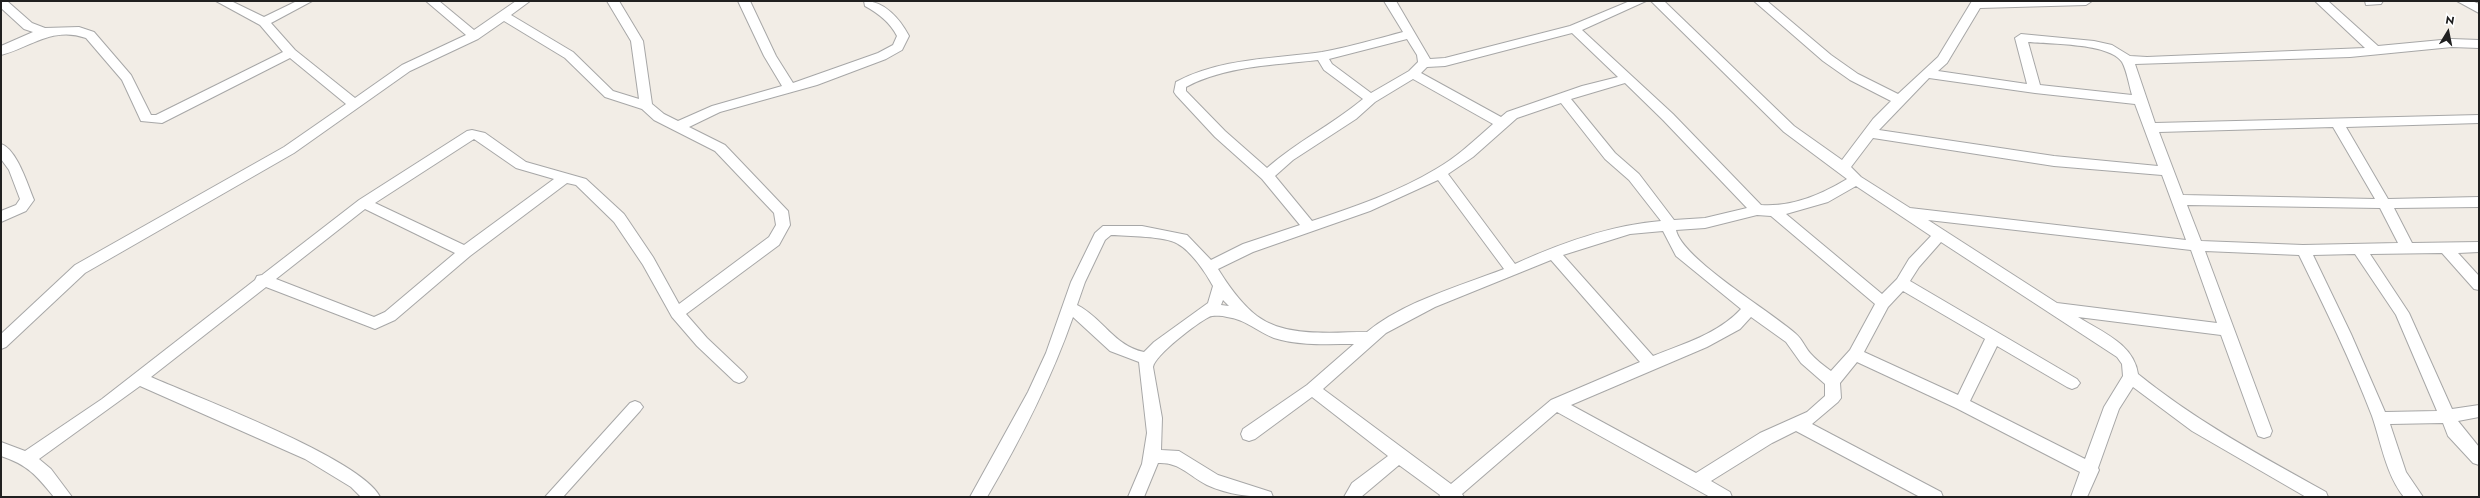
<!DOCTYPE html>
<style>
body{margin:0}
#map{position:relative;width:2480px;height:498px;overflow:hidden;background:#f2ede6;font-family:Jost,sans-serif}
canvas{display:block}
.frame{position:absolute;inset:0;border:2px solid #202020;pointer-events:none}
.north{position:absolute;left:2428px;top:12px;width:40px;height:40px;-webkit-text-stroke:3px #fff;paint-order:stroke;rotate:10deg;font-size:11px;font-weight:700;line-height:16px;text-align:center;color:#202020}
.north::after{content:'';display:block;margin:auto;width:14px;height:18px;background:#202020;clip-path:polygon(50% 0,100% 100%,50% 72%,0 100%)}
</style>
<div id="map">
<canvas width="2480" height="498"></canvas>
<div class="frame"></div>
<div class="north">N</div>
</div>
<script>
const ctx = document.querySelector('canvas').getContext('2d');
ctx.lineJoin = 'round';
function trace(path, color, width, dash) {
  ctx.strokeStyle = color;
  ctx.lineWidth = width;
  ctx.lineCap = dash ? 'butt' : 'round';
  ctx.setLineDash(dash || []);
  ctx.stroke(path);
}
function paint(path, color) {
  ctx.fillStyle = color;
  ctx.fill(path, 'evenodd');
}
const minor = new Path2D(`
 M 1,1 L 7,1 L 32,23 L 45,28 L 79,27 L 94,32 L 131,75 L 151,115 L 156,115 L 283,52 L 260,25 L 216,1 L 231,1 L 264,17 L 297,1 L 312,1 L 271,23 L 295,50 L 355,98 L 402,65 L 466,35 L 426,1 L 439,1 L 474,30 L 516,1 L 530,1 L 511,15 L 573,52 L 613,91 L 639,99 L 631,41 L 607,1 L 619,1 L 643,41 L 652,104 L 664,114 L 678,121 L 712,106 L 782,86 L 764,56 L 738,1 L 750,1 L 776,56 L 793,83 L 878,53 L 893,45 L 897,36 C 890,22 878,13 865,6 L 864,1 C 885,1 900,19 909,36 L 902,50 L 886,59 L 817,85 L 720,112 L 689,127 L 725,145 L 788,211 L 790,225 L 779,245 L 686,314 L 707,338 L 744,373 L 747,377 L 744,381 L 739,383 L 734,381 L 697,346 L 672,317 L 643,265 L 614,222 L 576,185 L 567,183 L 470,256 L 395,320 L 375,329 L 370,327 L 266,287 L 151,377 C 196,397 362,459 380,497 L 361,497 L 351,487 L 305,459 L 140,386 L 39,459 L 51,469 L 72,497 L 54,497 C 36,475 28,465 1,456 L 1,442 L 25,451 L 102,399 L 255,280 L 257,276 L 262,275 L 359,200 L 467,131 L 472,130 L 485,133 L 526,162 L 586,179 L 624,214 L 653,257 L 679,304 L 769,237 L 776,225 L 774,213 L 715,151 L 654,120 L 642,109 L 605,97 L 565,58 L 504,21 L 478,39 L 410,71 L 294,153 L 85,273 L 6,347 L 1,349 L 1,334 L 75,265 L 284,147 L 346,104 L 290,58 L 162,123 L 141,121 L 122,80 L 86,38 C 53,26 31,47 1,55 L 1,46 L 33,32 L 24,29 L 1,8 ZM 474,139 L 516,168 L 554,179 L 464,245 L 375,203 ZM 365,209 L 455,253 L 385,312 L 374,317 L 276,279 Z
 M 1384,1 L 1396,1 L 1430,59 L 1445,58 L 1570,26 L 1630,1 L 1646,1 L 1582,30 L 1673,114 L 1761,205 C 1793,207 1820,195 1847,179 L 1784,132 L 1651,1 L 1664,1 L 1794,126 L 1842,160 L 1873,119 L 1891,101 L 1850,80 L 1823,61 L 1754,1 L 1767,1 L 1831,55 L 1858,74 L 1898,94 L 1938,57 L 1972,1 L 2092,1 L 2086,5 L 1980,8 L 1947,63 L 1938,71 L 2027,84 L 2015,38 L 2021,34 L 2094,41 L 2112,45 L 2130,56 L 2147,57 L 2365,48 L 2315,1 L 2328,1 L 2378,46 L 2452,39 L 2479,40 L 2479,48 L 2452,47 L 2350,57 L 2135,64 L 2155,123 L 2479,115 L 2479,123 L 2346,127 L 2388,199 L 2479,197 L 2479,207 L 2394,208 L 2412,243 L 2479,242 L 2479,252 L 2458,253 L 2479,276 L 2479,290 L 2474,289 L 2442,253 L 2370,254 L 2409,313 L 2452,409 L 2479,405 L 2479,417 L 2458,421 L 2479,447 L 2479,465 L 2473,463 L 2448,436 L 2443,423 L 2390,424 L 2406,472 L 2423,497 L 2404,497 C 2386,475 2381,442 2372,416 C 2351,361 2325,308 2299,255 L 2205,251 L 2272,431 L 2270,436 L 2264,438 L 2258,436 L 2256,431 L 2221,335 L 2078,317 C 2102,332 2134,344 2138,374 C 2196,421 2261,456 2326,492 L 2328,497 L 2306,497 L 2192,431 L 2133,387 L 2119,409 L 2098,468 L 2099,470 L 2087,497 L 2071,497 L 2080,472 L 1956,408 L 1857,362 L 1840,383 L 1841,398 L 1838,402 L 1812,424 L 1941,492 L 1943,497 L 1920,497 L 1796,431 L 1772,443 L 1711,481 L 1730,492 L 1732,497 L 1710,497 L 1557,412 L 1462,494 L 1464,497 L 1439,497 L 1440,495 L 1399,465 L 1361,497 L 1344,497 L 1352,483 L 1388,456 L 1312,397 L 1255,439 L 1249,441 L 1243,439 L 1241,434 L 1243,429 L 1307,385 L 1354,344 C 1328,344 1299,346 1274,338 C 1258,332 1245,319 1227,317 C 1223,316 1213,315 1209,317 C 1197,323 1155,355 1153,367 L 1162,418 L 1161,450 L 1179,451 L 1218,475 L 1271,492 L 1273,497 C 1250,497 1229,495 1207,485 C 1189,476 1180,462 1158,463 L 1144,497 L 1128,497 L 1142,464 L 1147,433 L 1139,362 L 1110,351 L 1073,317 C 1051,380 1021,439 987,497 L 970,497 L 1028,392 L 1046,353 L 1071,282 L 1095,233 L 1103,226 L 1142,226 L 1187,235 L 1211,260 L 1243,244 L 1300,225 L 1262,179 L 1215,137 L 1176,95 L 1174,92 L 1176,82 C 1220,58 1274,59 1322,52 C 1350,47 1376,39 1403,32 ZM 1572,33 L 1618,77 L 1582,86 L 1507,112 L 1501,117 L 1421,73 L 1427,67 L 1445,66 ZM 1407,39 L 1417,55 L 1418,62 L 1409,71 L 1371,93 L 1332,64 L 1329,59 ZM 2028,42 C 2049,44 2110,43 2122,62 C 2127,71 2129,85 2132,95 L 2040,85 ZM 1318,60 L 1324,70 L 1363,99 C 1332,125 1296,142 1267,168 L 1225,131 L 1186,91 L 1186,87 C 1224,66 1275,65 1318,60 ZM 1929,78 L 2035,93 L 2135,104 L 2158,166 L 2054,156 L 1879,130 ZM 1413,79 L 1493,124 C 1475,140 1457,157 1436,169 C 1398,192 1354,207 1312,221 L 1275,176 L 1293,160 L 1356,119 L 1375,102 ZM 1625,83 L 1663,120 L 1747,208 L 1705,218 L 1674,220 L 1639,174 L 1615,153 L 1571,99 ZM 1561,103 L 1605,159 L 1629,180 L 1661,221 C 1611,225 1561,243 1515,264 L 1448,174 L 1473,157 L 1517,118 ZM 2333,127 L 2375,199 L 2183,195 L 2159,132 ZM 1873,138 L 2054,166 L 2162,175 L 2186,240 L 1910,208 L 1861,177 L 1851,167 ZM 1438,180 L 1504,269 C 1460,286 1403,302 1367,332 C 1333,332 1286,338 1257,316 C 1241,304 1228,285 1218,269 L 1253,252 L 1370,211 ZM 1856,186 L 1931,236 L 1909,259 L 1897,279 L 1882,294 L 1786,214 L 1828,202 ZM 2187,205 L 2380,208 L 2398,243 L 2303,245 L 2201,241 ZM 1757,215 L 1771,216 L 1875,304 L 1850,350 L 1831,371 C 1824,366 1816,360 1810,353 C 1805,347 1802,339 1796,334 C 1772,312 1682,259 1676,230 L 1705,228 ZM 1928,220 L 2191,250 L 2217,323 L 2057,303 ZM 1663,231 L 1676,256 L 1741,309 C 1718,334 1683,344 1653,356 L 1563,255 L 1630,234 ZM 1111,235 C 1127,236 1165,236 1178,244 C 1191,251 1206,273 1213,286 L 1208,303 L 1154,342 L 1144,352 C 1114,346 1103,318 1077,305 L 1085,282 L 1105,240 ZM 1941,242 L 2117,357 L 2122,364 L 2123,376 L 2104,407 L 2085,459 L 1970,401 L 1997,346 L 2067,387 L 2072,389 L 2077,387 L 2080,383 L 2077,379 L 1910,281 L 1919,267 ZM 2355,254 L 2396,315 L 2437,411 L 2385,412 L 2351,334 L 2313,255 ZM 1551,260 L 1640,362 L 1551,400 L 1451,484 L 1323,389 L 1386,333 L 1435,307 ZM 1903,291 L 1985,339 L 1958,395 L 1864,352 L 1888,307 ZM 1223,300 L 1229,306 L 1221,305 ZM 1751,317 L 1786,342 L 1801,363 L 1825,384 L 1825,396 L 1807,412 L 1760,433 L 1696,473 L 1571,405 L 1707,347 L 1740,329 Z
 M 2365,1 L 2383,1 L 2381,4 L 2366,5 Z
 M 2457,1 L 2472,1 L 2479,4 L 2479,13 Z
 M 1,144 C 17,149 28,186 34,200 L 26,211 L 1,222 L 1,211 L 16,205 L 20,199 L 9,170 L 1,159 Z
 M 635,401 L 640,403 L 643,407 L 640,411 L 563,497 L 545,497 L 630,403 Z`);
trace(minor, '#a7a7a7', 2);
paint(minor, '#fff');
</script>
